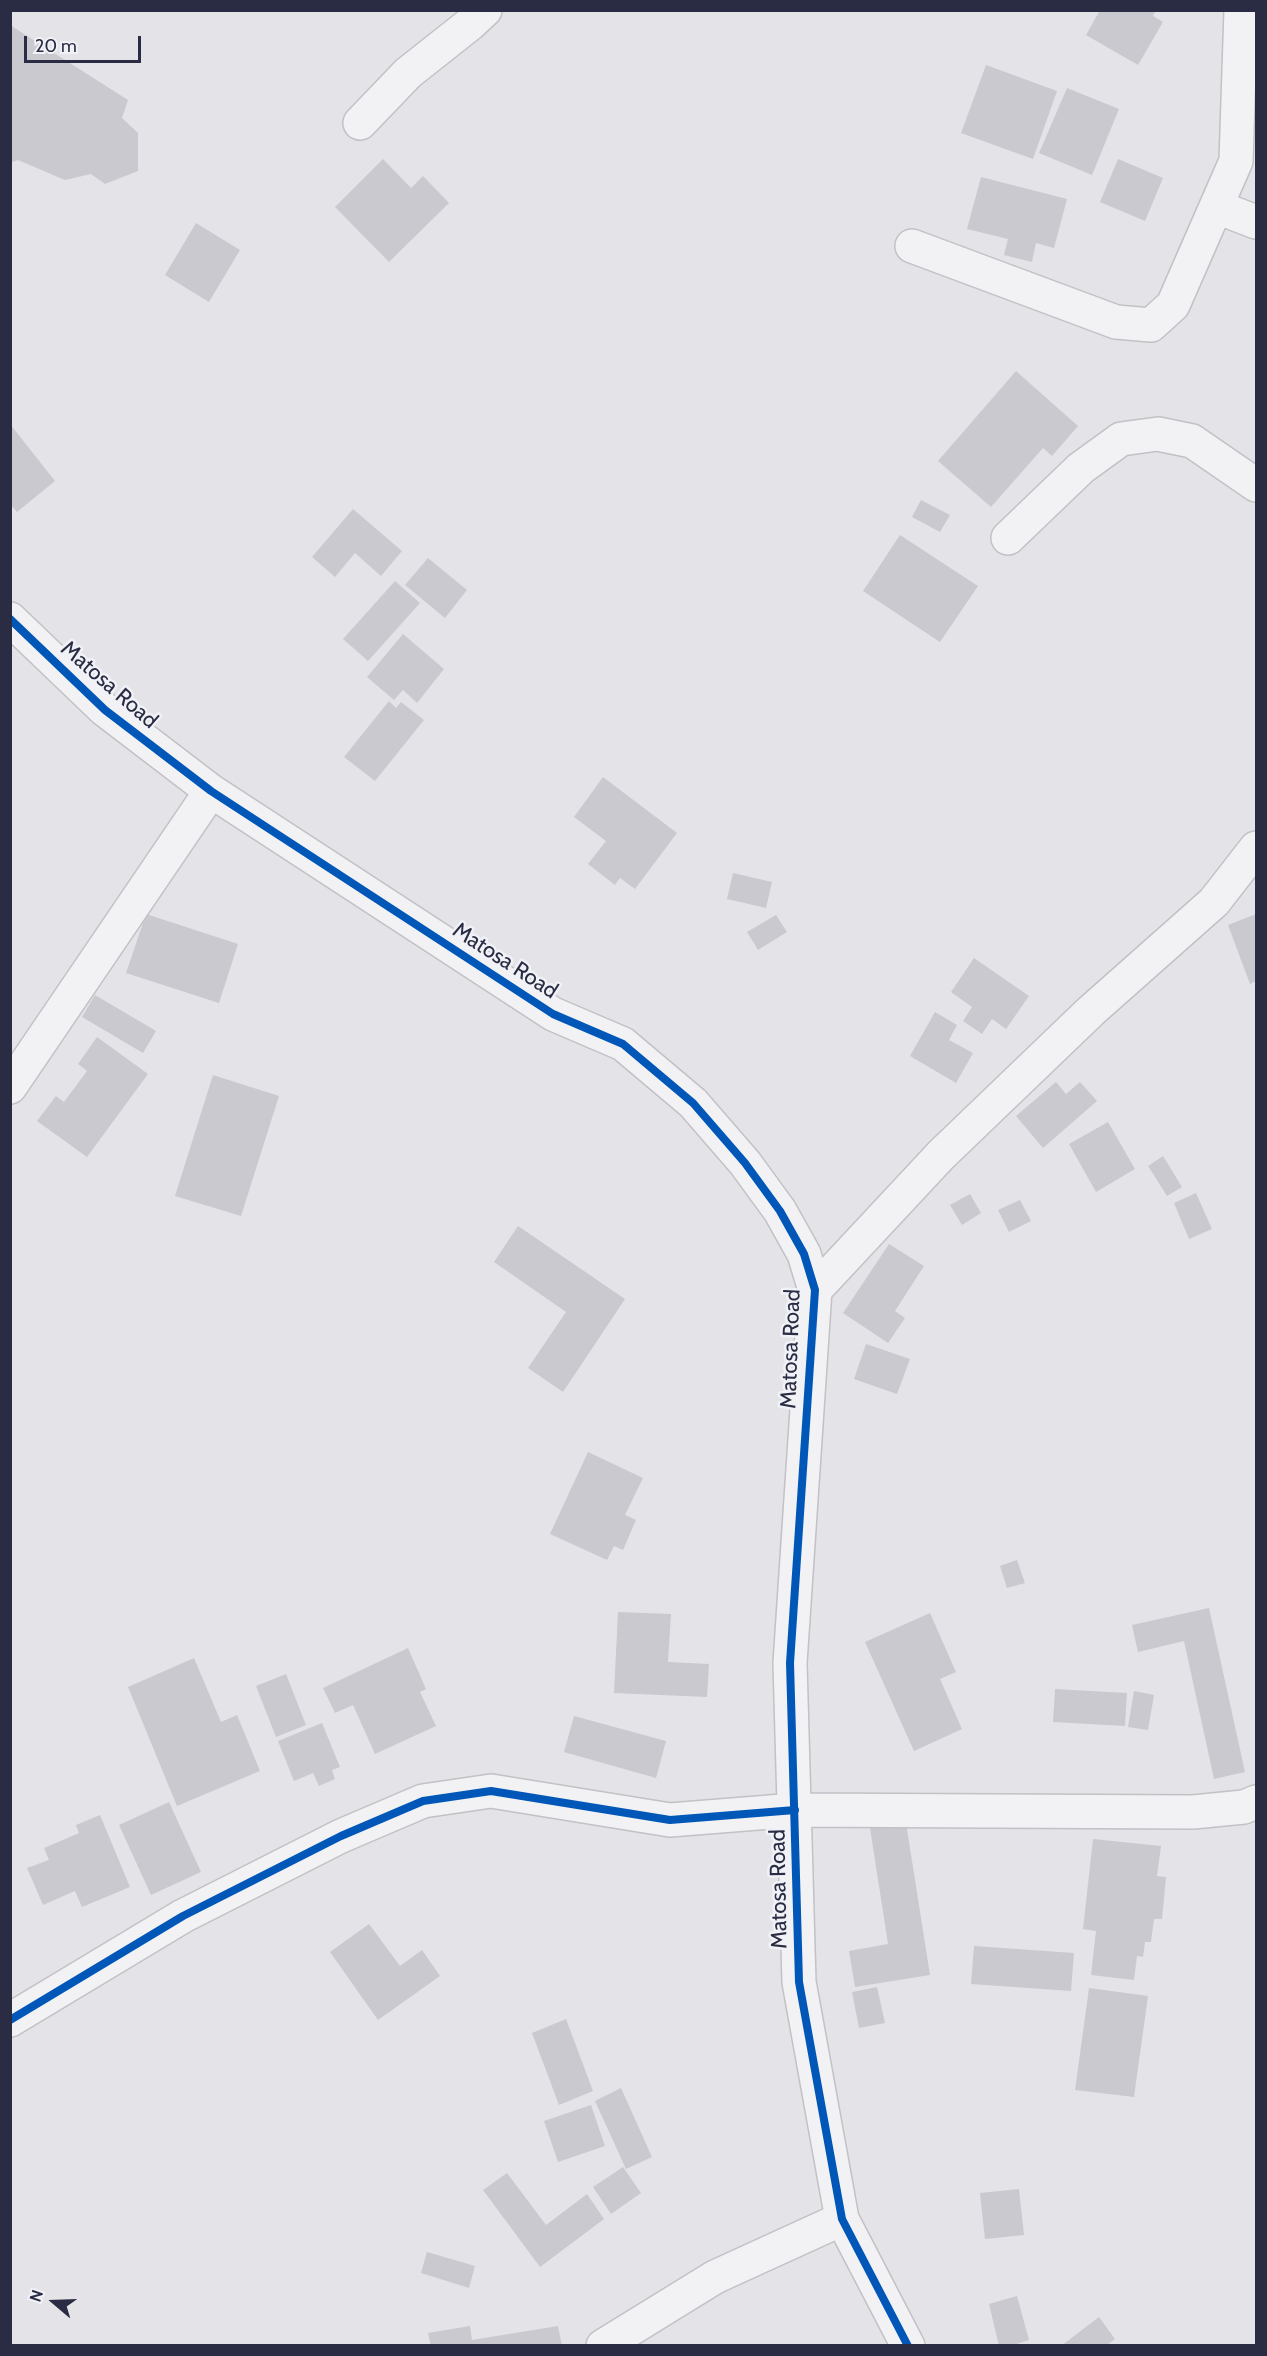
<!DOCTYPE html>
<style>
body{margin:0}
#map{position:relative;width:1267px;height:2356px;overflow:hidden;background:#e3e3e8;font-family:Cabin,sans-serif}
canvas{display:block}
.frame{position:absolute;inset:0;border:12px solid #292c42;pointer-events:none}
.north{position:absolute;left:24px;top:2272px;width:60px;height:60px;-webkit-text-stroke:4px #f1f2f7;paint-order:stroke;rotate:289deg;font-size:16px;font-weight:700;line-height:24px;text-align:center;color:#292c42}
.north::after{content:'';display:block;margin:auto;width:21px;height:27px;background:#292c42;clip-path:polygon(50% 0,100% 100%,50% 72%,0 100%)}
.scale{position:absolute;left:24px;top:36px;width:117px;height:27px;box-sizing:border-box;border:3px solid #292c42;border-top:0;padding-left:8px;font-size:18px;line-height:21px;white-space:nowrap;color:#292c42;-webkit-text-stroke:4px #f1f2f7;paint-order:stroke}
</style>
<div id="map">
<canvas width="1267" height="2356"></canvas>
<div class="frame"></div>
<div class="north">N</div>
<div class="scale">20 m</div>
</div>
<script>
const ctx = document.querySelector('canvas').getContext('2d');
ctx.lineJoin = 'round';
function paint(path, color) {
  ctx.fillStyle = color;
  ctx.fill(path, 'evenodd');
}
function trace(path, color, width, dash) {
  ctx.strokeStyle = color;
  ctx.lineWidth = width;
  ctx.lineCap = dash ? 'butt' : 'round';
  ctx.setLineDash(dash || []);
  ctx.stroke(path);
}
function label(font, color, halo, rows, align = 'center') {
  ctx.font = font + ' Cabin,sans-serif';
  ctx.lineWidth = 5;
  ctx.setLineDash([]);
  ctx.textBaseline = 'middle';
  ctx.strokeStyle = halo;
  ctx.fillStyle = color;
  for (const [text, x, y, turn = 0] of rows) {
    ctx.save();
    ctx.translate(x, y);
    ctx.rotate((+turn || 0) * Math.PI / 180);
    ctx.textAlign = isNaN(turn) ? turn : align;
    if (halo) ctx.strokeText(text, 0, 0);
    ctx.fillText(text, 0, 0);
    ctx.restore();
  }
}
paint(new Path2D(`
 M 1100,10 L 1156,10 L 1153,16 L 1163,22 L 1138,65 L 1086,35 Z
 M 10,25 L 128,100 L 122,118 L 138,133 L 138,171 L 105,184 L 91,174 L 65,180 L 18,160 L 10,163 Z
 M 986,65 L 1057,91 L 1033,159 L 961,133 Z
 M 1067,88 L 1119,109 L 1092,175 L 1039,153 Z
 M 383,159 L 411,188 L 423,176 L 449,203 L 389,262 L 335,207 Z
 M 1118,159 L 1163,178 L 1145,221 L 1100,202 Z
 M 981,177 L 1067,199 L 1054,248 L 1036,243 L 1032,262 L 1004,255 L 1008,239 L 967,229 Z
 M 196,223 L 240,250 L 209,302 L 165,275 Z
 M 1016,371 L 1078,426 L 1052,456 L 1043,448 L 991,507 L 938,461 Z
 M 10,424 L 55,481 L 17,512 L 10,504 Z
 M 921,500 L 950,515 L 940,532 L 912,517 Z
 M 353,509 L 402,551 L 381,576 L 355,553 L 335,577 L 312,557 Z
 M 900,535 L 978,586 L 940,642 L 863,591 Z
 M 428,558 L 467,590 L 445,618 L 405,585 Z
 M 395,581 L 420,603 L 368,661 L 343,639 Z
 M 403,634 L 444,669 L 417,703 L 403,690 L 394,700 L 367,677 Z
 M 389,701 L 396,708 L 401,702 L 424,720 L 375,781 L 344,757 Z
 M 603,777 L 677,833 L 635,889 L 620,878 L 615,885 L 588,864 L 606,841 L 574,817 Z
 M 733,873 L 772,882 L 766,908 L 727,899 Z
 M 146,914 L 238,944 L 219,1003 L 126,973 Z
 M 1256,914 L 1256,981 L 1250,984 L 1228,925 Z
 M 776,915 L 787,932 L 758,950 L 747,932 Z
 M 974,958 L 1029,996 L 1006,1029 L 992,1019 L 982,1034 L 963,1021 L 972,1007 L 951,992 Z
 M 95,995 L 156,1031 L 143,1053 L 82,1017 Z
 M 935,1012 L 957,1025 L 949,1040 L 973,1053 L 956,1083 L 910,1056 Z
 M 97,1037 L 148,1074 L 87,1157 L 37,1121 L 56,1096 L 64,1102 L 87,1071 L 78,1064 Z
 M 213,1075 L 279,1096 L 241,1216 L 175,1196 Z
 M 1056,1082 L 1066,1094 L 1080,1082 L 1097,1101 L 1043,1148 L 1016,1116 Z
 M 1108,1122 L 1135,1169 L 1096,1192 L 1069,1144 Z
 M 1163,1156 L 1182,1187 L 1167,1196 L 1148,1166 Z
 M 1196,1193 L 1212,1229 L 1189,1239 L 1174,1203 Z
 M 970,1194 L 981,1213 L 962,1225 L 950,1205 Z
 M 1020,1200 L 1031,1221 L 1009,1232 L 998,1210 Z
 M 518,1226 L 625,1299 L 563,1392 L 528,1368 L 566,1312 L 494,1262 Z
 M 889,1244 L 924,1266 L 895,1311 L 905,1318 L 888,1343 L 843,1313 Z
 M 866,1344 L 910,1359 L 897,1394 L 854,1379 Z
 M 588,1452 L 643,1478 L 625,1515 L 636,1520 L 623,1550 L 614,1546 L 607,1560 L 550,1534 Z
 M 1017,1560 L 1025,1583 L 1007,1588 L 1000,1566 Z
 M 1209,1608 L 1245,1772 L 1214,1779 L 1184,1641 L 1138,1652 L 1132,1625 Z
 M 618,1612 L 671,1614 L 668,1662 L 709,1664 L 707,1697 L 614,1693 Z
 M 930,1613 L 956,1672 L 940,1679 L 962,1729 L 914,1751 L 865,1642 Z
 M 408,1648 L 426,1689 L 420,1692 L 436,1726 L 375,1754 L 353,1705 L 335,1713 L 323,1688 Z
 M 194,1658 L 221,1722 L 237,1715 L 260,1771 L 177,1806 L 128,1687 Z
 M 286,1674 L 306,1725 L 276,1737 L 256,1686 Z
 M 1055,1689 L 1127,1693 L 1125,1726 L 1053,1722 Z
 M 1134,1691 L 1154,1695 L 1148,1730 L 1128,1727 Z
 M 574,1716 L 666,1741 L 656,1778 L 564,1752 Z
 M 322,1723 L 340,1767 L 332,1770 L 335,1779 L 319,1786 L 313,1773 L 294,1781 L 278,1741 Z
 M 169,1802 L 201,1872 L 151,1895 L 119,1825 Z
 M 100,1815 L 130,1887 L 82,1907 L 75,1891 L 43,1905 L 27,1868 L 49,1860 L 44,1848 L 79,1833 L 76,1825 Z
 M 906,1823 L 930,1975 L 855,1987 L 849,1951 L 888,1944 L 870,1828 Z
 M 1093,1839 L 1161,1846 L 1157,1876 L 1166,1877 L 1162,1919 L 1154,1919 L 1151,1942 L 1145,1942 L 1143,1957 L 1137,1956 L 1134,1980 L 1091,1975 L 1096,1931 L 1083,1929 Z
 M 369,1924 L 400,1966 L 422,1950 L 440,1976 L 378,2020 L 330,1952 Z
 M 974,1946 L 1074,1953 L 1071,1991 L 971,1984 Z
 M 877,1987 L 885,2023 L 859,2028 L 852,1992 Z
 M 1089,1988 L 1148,1996 L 1134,2097 L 1075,2090 Z
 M 566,2019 L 593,2091 L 559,2105 L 532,2033 Z
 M 621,2088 L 652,2157 L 626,2169 L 595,2101 Z
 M 591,2105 L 605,2146 L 558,2162 L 544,2121 Z
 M 623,2167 L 641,2193 L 611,2214 L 593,2187 Z
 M 507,2173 L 546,2225 L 587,2194 L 604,2219 L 540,2267 L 483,2190 Z
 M 1019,2189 L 1024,2235 L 985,2239 L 980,2193 Z
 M 427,2252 L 475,2266 L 469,2288 L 421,2273 Z
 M 1017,2296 L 1029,2340 L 1010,2346 L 999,2346 L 989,2304 Z
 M 1099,2317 L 1115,2339 L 1106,2346 L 1061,2346 Z
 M 470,2326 L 472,2340 L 558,2326 L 562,2346 L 431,2346 L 428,2333 Z`), '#c9c9cf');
const minor = new Path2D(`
 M 360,123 L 408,73 L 470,24 L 485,10
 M 1217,207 L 1256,222
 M 912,246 L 1116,322 L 1151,325 L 1173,305 L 1236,161 L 1241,10
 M 1008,538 L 1081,468 L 1121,439 L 1158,434 L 1192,441 L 1256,485
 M 10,619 L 105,710 L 211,791 L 553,1014 L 623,1044 L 693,1103 L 745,1163 L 780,1211 L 804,1254 L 815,1290 L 790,1663 L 799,1982 L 842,2219 L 908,2346
 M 10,1087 L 211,791
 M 815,1290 L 941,1155 L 1091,1011 L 1214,902 L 1256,848
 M 10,2020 L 183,1916 L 341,1836 L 423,1801 L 491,1791 L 670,1820 L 795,1810 L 1193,1812 L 1244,1807 L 1256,1802
 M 603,2346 L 715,2277 L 842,2219`);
trace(minor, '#c1c1c6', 36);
trace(minor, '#f2f2f5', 33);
trace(new Path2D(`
 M 10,619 L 105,710 L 211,791 L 553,1014 L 623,1044 L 693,1103 L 745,1163 L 780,1211 L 804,1254 L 815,1290 L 790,1663 L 799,1982 L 842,2219 L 908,2346
 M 10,2020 L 183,1916 L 341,1836 L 423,1801 L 491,1791 L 670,1820 L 795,1810`), '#0057b8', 8);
label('22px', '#292c42', '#f1f2f7', [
 ["Matosa Road",109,685,41],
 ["Matosa Road",505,961,33],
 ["Matosa Road",791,1349,-88],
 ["Matosa Road",779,1889,-91]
]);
</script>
